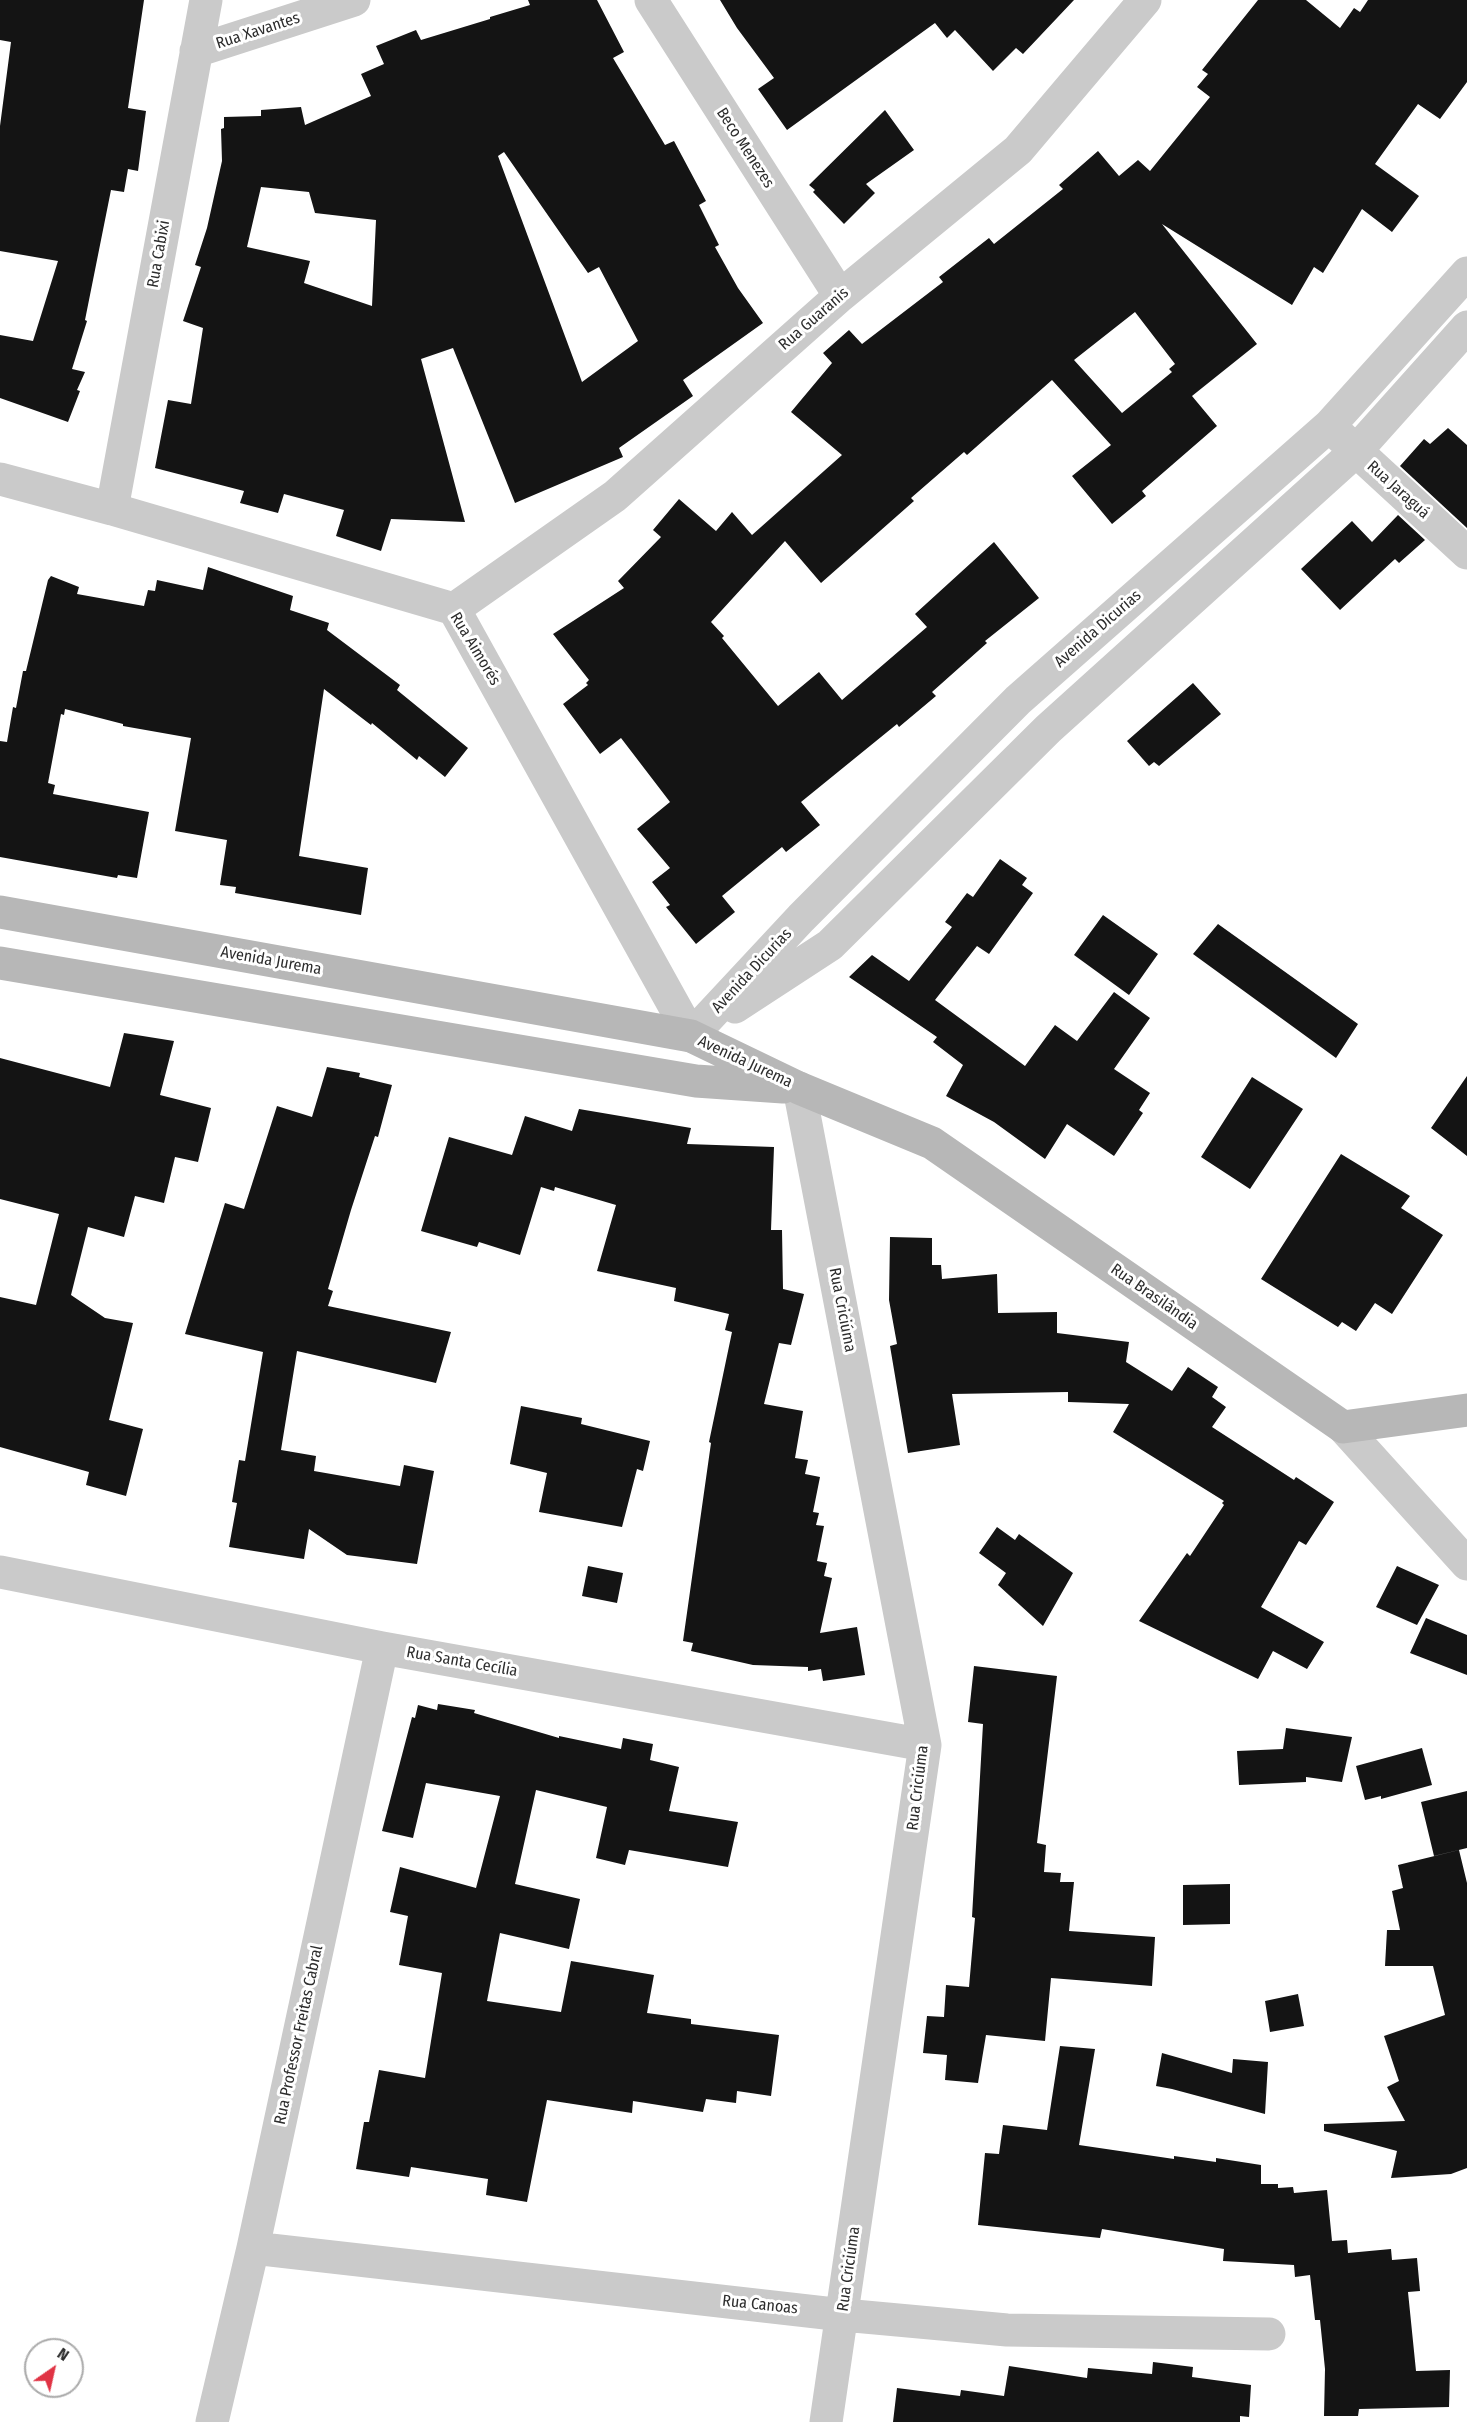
<!DOCTYPE html>
<meta charset="utf-8">
<style>
body{margin:0}
#map{position:relative;width:1467px;height:2422px;overflow:hidden;background:#fff;font-family:"Fira Sans Condensed",sans-serif}
canvas{display:block}
.north{position:absolute;left:24px;top:2338px;width:60px;height:60px;box-sizing:border-box;background:#fff;border:2px solid #ababab;border-radius:50%;rotate:34deg;font-size:16px;font-weight:700;line-height:24px;text-align:center;color:#2d2d2d}
.north::after{content:'';display:block;margin:auto;width:21px;height:27px;background:#e03344;clip-path:polygon(50% 0,100% 100%,50% 72%,0 100%)}
</style>
<div id="map">
<canvas width="1467" height="2422"></canvas>
<div class="north">N</div>
</div>
<script>
const ctx = document.querySelector('canvas').getContext('2d');
ctx.lineJoin = 'round';
function paint(path, color) {
  ctx.fillStyle = color;
  ctx.fill(path, 'evenodd');
}
function trace(path, color, width, dash) {
  ctx.strokeStyle = color;
  ctx.lineWidth = width;
  ctx.lineCap = dash ? 'butt' : 'round';
  ctx.setLineDash(dash || []);
  ctx.stroke(path);
}
function label(font, color, halo, rows, align = 'center') {
  ctx.font = font + ' "Fira Sans Condensed",sans-serif';
  ctx.lineWidth = 6;
  ctx.setLineDash([]);
  ctx.textBaseline = 'middle';
  ctx.strokeStyle = halo;
  ctx.fillStyle = color;
  for (const [text, x, y, turn = 0] of rows) {
    ctx.save();
    ctx.translate(x, y);
    ctx.rotate((+turn || 0) * Math.PI / 180);
    ctx.textAlign = isNaN(turn) ? turn : align;
    if (halo) ctx.strokeText(text, 0, 0);
    ctx.fillText(text, 0, 0);
    ctx.restore();
  }
}
paint(new Path2D(`
 M 0,0 L 144,0 L 128,108 L 146,111 L 138,171 L 128,169 L 124,192 L 111,190 L 85,320 L 87,321 L 72,369 L 85,372 L 77,390 L 80,391 L 68,422 L 0,398 L 0,335 L 33,341 L 58,261 L 0,251 L 0,126 L 11,42 L 0,40 Z
 M 528,0 L 597,0 L 624,52 L 613,58 L 665,145 L 674,141 L 706,201 L 699,205 L 719,245 L 715,247 L 738,288 L 763,323 L 683,380 L 693,396 L 619,448 L 623,457 L 515,503 L 453,348 L 421,359 L 465,522 L 391,519 L 381,551 L 336,536 L 344,510 L 284,494 L 278,513 L 240,503 L 244,491 L 155,468 L 168,400 L 191,404 L 203,328 L 183,321 L 201,267 L 195,265 L 207,228 L 222,161 L 221,129 L 224,128 L 224,117 L 261,116 L 261,110 L 301,107 L 305,125 L 371,96 L 361,74 L 384,64 L 376,46 L 416,30 L 421,40 L 490,19 L 490,17 L 530,5 ZM 504,152 L 588,273 L 599,267 L 638,341 L 582,382 L 498,156 ZM 261,187 L 309,192 L 315,213 L 376,220 L 372,306 L 304,283 L 310,261 L 247,247 Z
 M 720,0 L 1074,0 L 1023,54 L 1016,48 L 993,71 L 955,30 L 947,38 L 935,23 L 787,130 L 758,89 L 774,78 L 737,28 Z
 M 1258,0 L 1306,0 L 1340,28 L 1354,8 L 1360,12 L 1368,0 L 1467,0 L 1467,82 L 1440,119 L 1418,104 L 1375,164 L 1419,196 L 1392,232 L 1362,209 L 1323,273 L 1314,267 L 1292,305 L 1162,224 L 1257,344 L 1192,396 L 1217,426 L 1142,491 L 1146,496 L 1112,524 L 1072,476 L 1111,445 L 1052,380 L 967,455 L 964,452 L 911,498 L 914,501 L 821,583 L 785,541 L 711,622 L 724,636 L 722,638 L 778,706 L 819,672 L 842,700 L 927,627 L 915,614 L 994,542 L 1039,598 L 985,641 L 987,643 L 932,692 L 936,696 L 899,727 L 897,724 L 801,802 L 820,825 L 786,852 L 782,847 L 722,896 L 735,912 L 696,944 L 666,907 L 670,905 L 652,882 L 670,868 L 637,829 L 670,802 L 621,738 L 600,754 L 563,704 L 588,685 L 586,683 L 589,680 L 553,634 L 624,588 L 618,581 L 661,537 L 653,530 L 679,499 L 716,531 L 732,512 L 752,535 L 842,455 L 791,412 L 832,363 L 823,353 L 849,330 L 862,344 L 943,282 L 939,277 L 989,238 L 994,244 L 1063,189 L 1059,185 L 1098,151 L 1119,176 L 1138,160 L 1150,171 L 1210,97 L 1197,87 L 1208,74 L 1202,70 ZM 1135,312 L 1175,364 L 1169,369 L 1172,372 L 1122,413 L 1074,360 Z
 M 885,110 L 914,150 L 866,184 L 875,193 L 844,224 L 813,192 L 815,190 L 809,185 Z
 M 1448,428 L 1467,445 L 1467,528 L 1400,466 L 1424,439 L 1430,444 Z
 M 1398,515 L 1425,540 L 1399,563 L 1395,559 L 1340,610 L 1301,569 L 1352,521 L 1372,542 Z
 M 208,567 L 293,596 L 290,610 L 329,623 L 327,630 L 400,685 L 397,690 L 468,748 L 445,777 L 419,756 L 417,760 L 372,723 L 371,725 L 324,689 L 299,856 L 368,868 L 361,915 L 235,893 L 236,887 L 220,885 L 227,840 L 175,831 L 191,738 L 123,726 L 123,724 L 65,709 L 64,715 L 61,714 L 48,783 L 55,785 L 53,794 L 149,812 L 137,878 L 118,875 L 117,878 L 0,857 L 0,741 L 7,742 L 13,707 L 16,708 L 23,671 L 26,671 L 48,580 L 51,576 L 79,587 L 77,594 L 144,606 L 148,590 L 155,591 L 157,580 L 203,590 Z
 M 1193,683 L 1221,714 L 1159,766 L 1154,762 L 1149,766 L 1127,741 Z
 M 1000,859 L 1027,878 L 1022,885 L 1033,893 L 989,954 L 977,946 L 935,1000 L 1025,1066 L 1055,1025 L 1077,1041 L 1114,992 L 1150,1018 L 1114,1069 L 1150,1093 L 1139,1110 L 1143,1113 L 1114,1156 L 1067,1124 L 1045,1159 L 994,1122 L 946,1096 L 963,1065 L 933,1042 L 937,1037 L 849,977 L 872,955 L 909,981 L 952,927 L 945,922 L 967,893 L 973,897 Z
 M 1103,915 L 1158,954 L 1129,995 L 1074,955 Z
 M 1218,924 L 1358,1024 L 1336,1058 L 1193,954 Z
 M 124,1033 L 174,1041 L 160,1095 L 211,1108 L 198,1162 L 175,1157 L 164,1203 L 135,1196 L 124,1237 L 88,1227 L 71,1295 L 105,1318 L 133,1323 L 109,1420 L 143,1429 L 126,1496 L 86,1485 L 89,1472 L 0,1447 L 0,1297 L 36,1305 L 59,1214 L 0,1199 L 0,1058 L 110,1087 Z
 M 327,1067 L 360,1073 L 359,1077 L 392,1085 L 378,1137 L 375,1136 L 351,1210 L 328,1289 L 333,1291 L 328,1306 L 451,1332 L 436,1383 L 297,1351 L 281,1450 L 316,1456 L 314,1471 L 400,1486 L 404,1465 L 434,1471 L 417,1564 L 347,1555 L 309,1529 L 304,1559 L 229,1547 L 237,1503 L 232,1502 L 239,1460 L 245,1461 L 263,1352 L 185,1334 L 225,1203 L 244,1209 L 277,1106 L 312,1117 Z
 M 1467,1076 L 1467,1156 L 1431,1128 Z
 M 1252,1077 L 1303,1109 L 1250,1189 L 1201,1157 Z
 M 579,1109 L 691,1128 L 687,1144 L 774,1147 L 771,1230 L 782,1230 L 783,1289 L 804,1294 L 791,1345 L 779,1343 L 764,1404 L 803,1411 L 795,1458 L 808,1460 L 805,1474 L 820,1477 L 813,1512 L 819,1513 L 816,1525 L 824,1526 L 817,1561 L 827,1563 L 824,1576 L 832,1578 L 820,1633 L 857,1627 L 865,1675 L 823,1681 L 821,1669 L 808,1671 L 808,1667 L 753,1665 L 691,1651 L 693,1643 L 683,1641 L 711,1443 L 709,1442 L 732,1332 L 725,1330 L 729,1314 L 674,1301 L 676,1288 L 597,1271 L 616,1205 L 555,1187 L 554,1191 L 541,1187 L 520,1255 L 479,1242 L 477,1247 L 421,1231 L 449,1137 L 512,1155 L 525,1116 L 572,1131 Z
 M 1341,1154 L 1410,1196 L 1401,1208 L 1443,1235 L 1392,1314 L 1375,1303 L 1356,1331 L 1342,1322 L 1338,1327 L 1261,1279 Z
 M 890,1237 L 932,1238 L 932,1265 L 941,1265 L 942,1279 L 997,1274 L 998,1313 L 1057,1312 L 1057,1333 L 1129,1342 L 1126,1362 L 1172,1391 L 1188,1367 L 1218,1387 L 1212,1397 L 1226,1407 L 1212,1427 L 1294,1480 L 1296,1477 L 1334,1502 L 1306,1545 L 1299,1541 L 1261,1607 L 1324,1642 L 1307,1669 L 1273,1651 L 1258,1679 L 1139,1621 L 1187,1553 L 1190,1556 L 1224,1505 L 1222,1503 L 1224,1501 L 1113,1432 L 1129,1404 L 1068,1402 L 1068,1392 L 952,1394 L 960,1445 L 908,1453 L 890,1346 L 897,1344 L 889,1300 Z
 M 521,1406 L 582,1418 L 581,1424 L 650,1441 L 643,1471 L 637,1469 L 622,1527 L 539,1512 L 547,1473 L 510,1464 Z
 M 997,1527 L 1015,1540 L 1019,1534 L 1073,1573 L 1043,1626 L 998,1585 L 1006,1573 L 979,1553 Z
 M 588,1566 L 623,1573 L 617,1603 L 582,1596 Z
 M 1397,1566 L 1439,1585 L 1417,1625 L 1376,1607 Z
 M 1426,1618 L 1467,1635 L 1467,1675 L 1410,1653 Z
 M 974,1666 L 1057,1676 L 1037,1843 L 1046,1845 L 1044,1872 L 1061,1873 L 1060,1882 L 1074,1882 L 1069,1931 L 1155,1937 L 1152,1986 L 1051,1978 L 1045,2041 L 986,2035 L 978,2083 L 945,2080 L 947,2055 L 923,2053 L 927,2016 L 944,2017 L 946,1985 L 969,1987 L 975,1918 L 972,1917 L 983,1724 L 968,1722 Z
 M 438,1704 L 475,1710 L 474,1713 L 559,1738 L 559,1736 L 621,1749 L 623,1738 L 653,1744 L 650,1760 L 679,1767 L 669,1811 L 738,1822 L 728,1867 L 629,1850 L 625,1865 L 596,1858 L 607,1807 L 536,1790 L 515,1884 L 580,1899 L 569,1949 L 500,1933 L 487,2001 L 561,2012 L 571,1961 L 654,1975 L 647,2013 L 691,2019 L 691,2024 L 779,2035 L 771,2096 L 737,2091 L 736,2103 L 706,2099 L 703,2112 L 633,2101 L 632,2113 L 547,2100 L 527,2202 L 486,2195 L 488,2179 L 411,2167 L 409,2177 L 356,2169 L 364,2122 L 369,2122 L 379,2070 L 425,2078 L 442,1973 L 399,1965 L 408,1916 L 390,1912 L 400,1867 L 476,1888 L 500,1796 L 426,1783 L 413,1838 L 382,1831 L 412,1717 L 415,1718 L 418,1705 L 437,1710 Z
 M 1286,1728 L 1352,1737 L 1342,1782 L 1306,1777 L 1306,1782 L 1239,1785 L 1237,1751 L 1283,1749 Z
 M 1422,1748 L 1432,1785 L 1381,1799 L 1381,1796 L 1365,1800 L 1356,1766 Z
 M 1467,1791 L 1467,1848 L 1434,1856 L 1421,1802 Z
 M 1459,1850 L 1467,1883 L 1467,2168 L 1451,2174 L 1391,2178 L 1397,2151 L 1324,2131 L 1324,2124 L 1405,2121 L 1387,2087 L 1399,2081 L 1384,2036 L 1445,2015 L 1433,1966 L 1385,1966 L 1387,1930 L 1400,1930 L 1392,1891 L 1403,1888 L 1398,1865 Z
 M 1230,1884 L 1230,1924 L 1183,1925 L 1183,1885 Z
 M 1298,1994 L 1304,2026 L 1270,2032 L 1265,2001 Z
 M 1060,2046 L 1095,2049 L 1079,2145 L 1174,2159 L 1174,2156 L 1216,2162 L 1216,2158 L 1261,2165 L 1261,2184 L 1278,2184 L 1278,2188 L 1293,2187 L 1294,2193 L 1327,2190 L 1332,2241 L 1347,2240 L 1348,2253 L 1391,2249 L 1392,2260 L 1417,2258 L 1420,2291 L 1408,2292 L 1416,2371 L 1450,2370 L 1449,2407 L 1359,2409 L 1358,2416 L 1324,2416 L 1325,2369 L 1320,2320 L 1315,2320 L 1310,2275 L 1295,2277 L 1294,2265 L 1223,2261 L 1224,2249 L 1102,2229 L 1100,2238 L 978,2225 L 985,2153 L 999,2154 L 1003,2125 L 1047,2130 Z
 M 1162,2053 L 1232,2073 L 1233,2059 L 1268,2062 L 1265,2114 L 1172,2089 L 1156,2086 Z
 M 1153,2362 L 1193,2367 L 1192,2377 L 1251,2385 L 1249,2417 L 1240,2416 L 1240,2422 L 893,2422 L 897,2388 L 960,2396 L 961,2390 L 1004,2396 L 1009,2366 L 1087,2378 L 1088,2368 L 1152,2374 Z`), '#141414');
trace(new Path2D(`
 M 651,0 L 840,296
 M 196,51 L 354,0
 M 1340,436 L 1467,553
 M 0,479 L 112,509 L 454,609 L 691,1036
 M 112,509 L 206,0
 M 454,609 L 615,496 L 840,296 L 1018,150 L 1145,0
 M 735,1007 L 830,945 L 1048,729 L 1356,451 L 1467,327
 M 691,1036 L 801,918 L 1018,700 L 1329,426 L 1467,273
 M 799,1088 L 925,1745 L 826,2422
 M 1343,1427 L 1467,1564
 M 0,1572 L 382,1648 L 925,1745
 M 253,2248 L 843,2315 L 1007,2330 L 1269,2334
 M 212,2422 L 253,2248 L 382,1648`), '#cacaca', 33);
trace(new Path2D(`
 M 0,912 L 691,1036 L 799,1088 L 932,1143 L 1343,1427 L 1467,1410
 M 0,963 L 696,1081 L 783,1087`), '#b7b7b7', 33);
label('16px', '#2d2d2d', '#fff', [
 ["Rua Xavantes",258,31,-18],
 ["Beco Menezes",745,148,57],
 ["Rua Cabixi",159,254,-80],
 ["Rua Guaranis",814,319,-41],
 ["Rua Jaraguá",1398,490,42],
 ["Avenida Dicurias",1098,629,-41],
 ["Rua Aimorés",475,649,59],
 ["Avenida Jurema",271,961,10],
 ["Avenida Dicurias",752,971,-47],
 ["Avenida Jurema",745,1062,25],
 ["Rua Brasilândia",1154,1297,35],
 ["Rua Criciúma",842,1310,79],
 ["Rua Santa Cecília",462,1662,10],
 ["Rua Criciúma",918,1788,-83],
 ["Rua Professor Freitas Cabral",299,2035,-78],
 ["Rua Criciúma",849,2269,-82],
 ["Rua Canoas",760,2305,6]
]);
</script>
